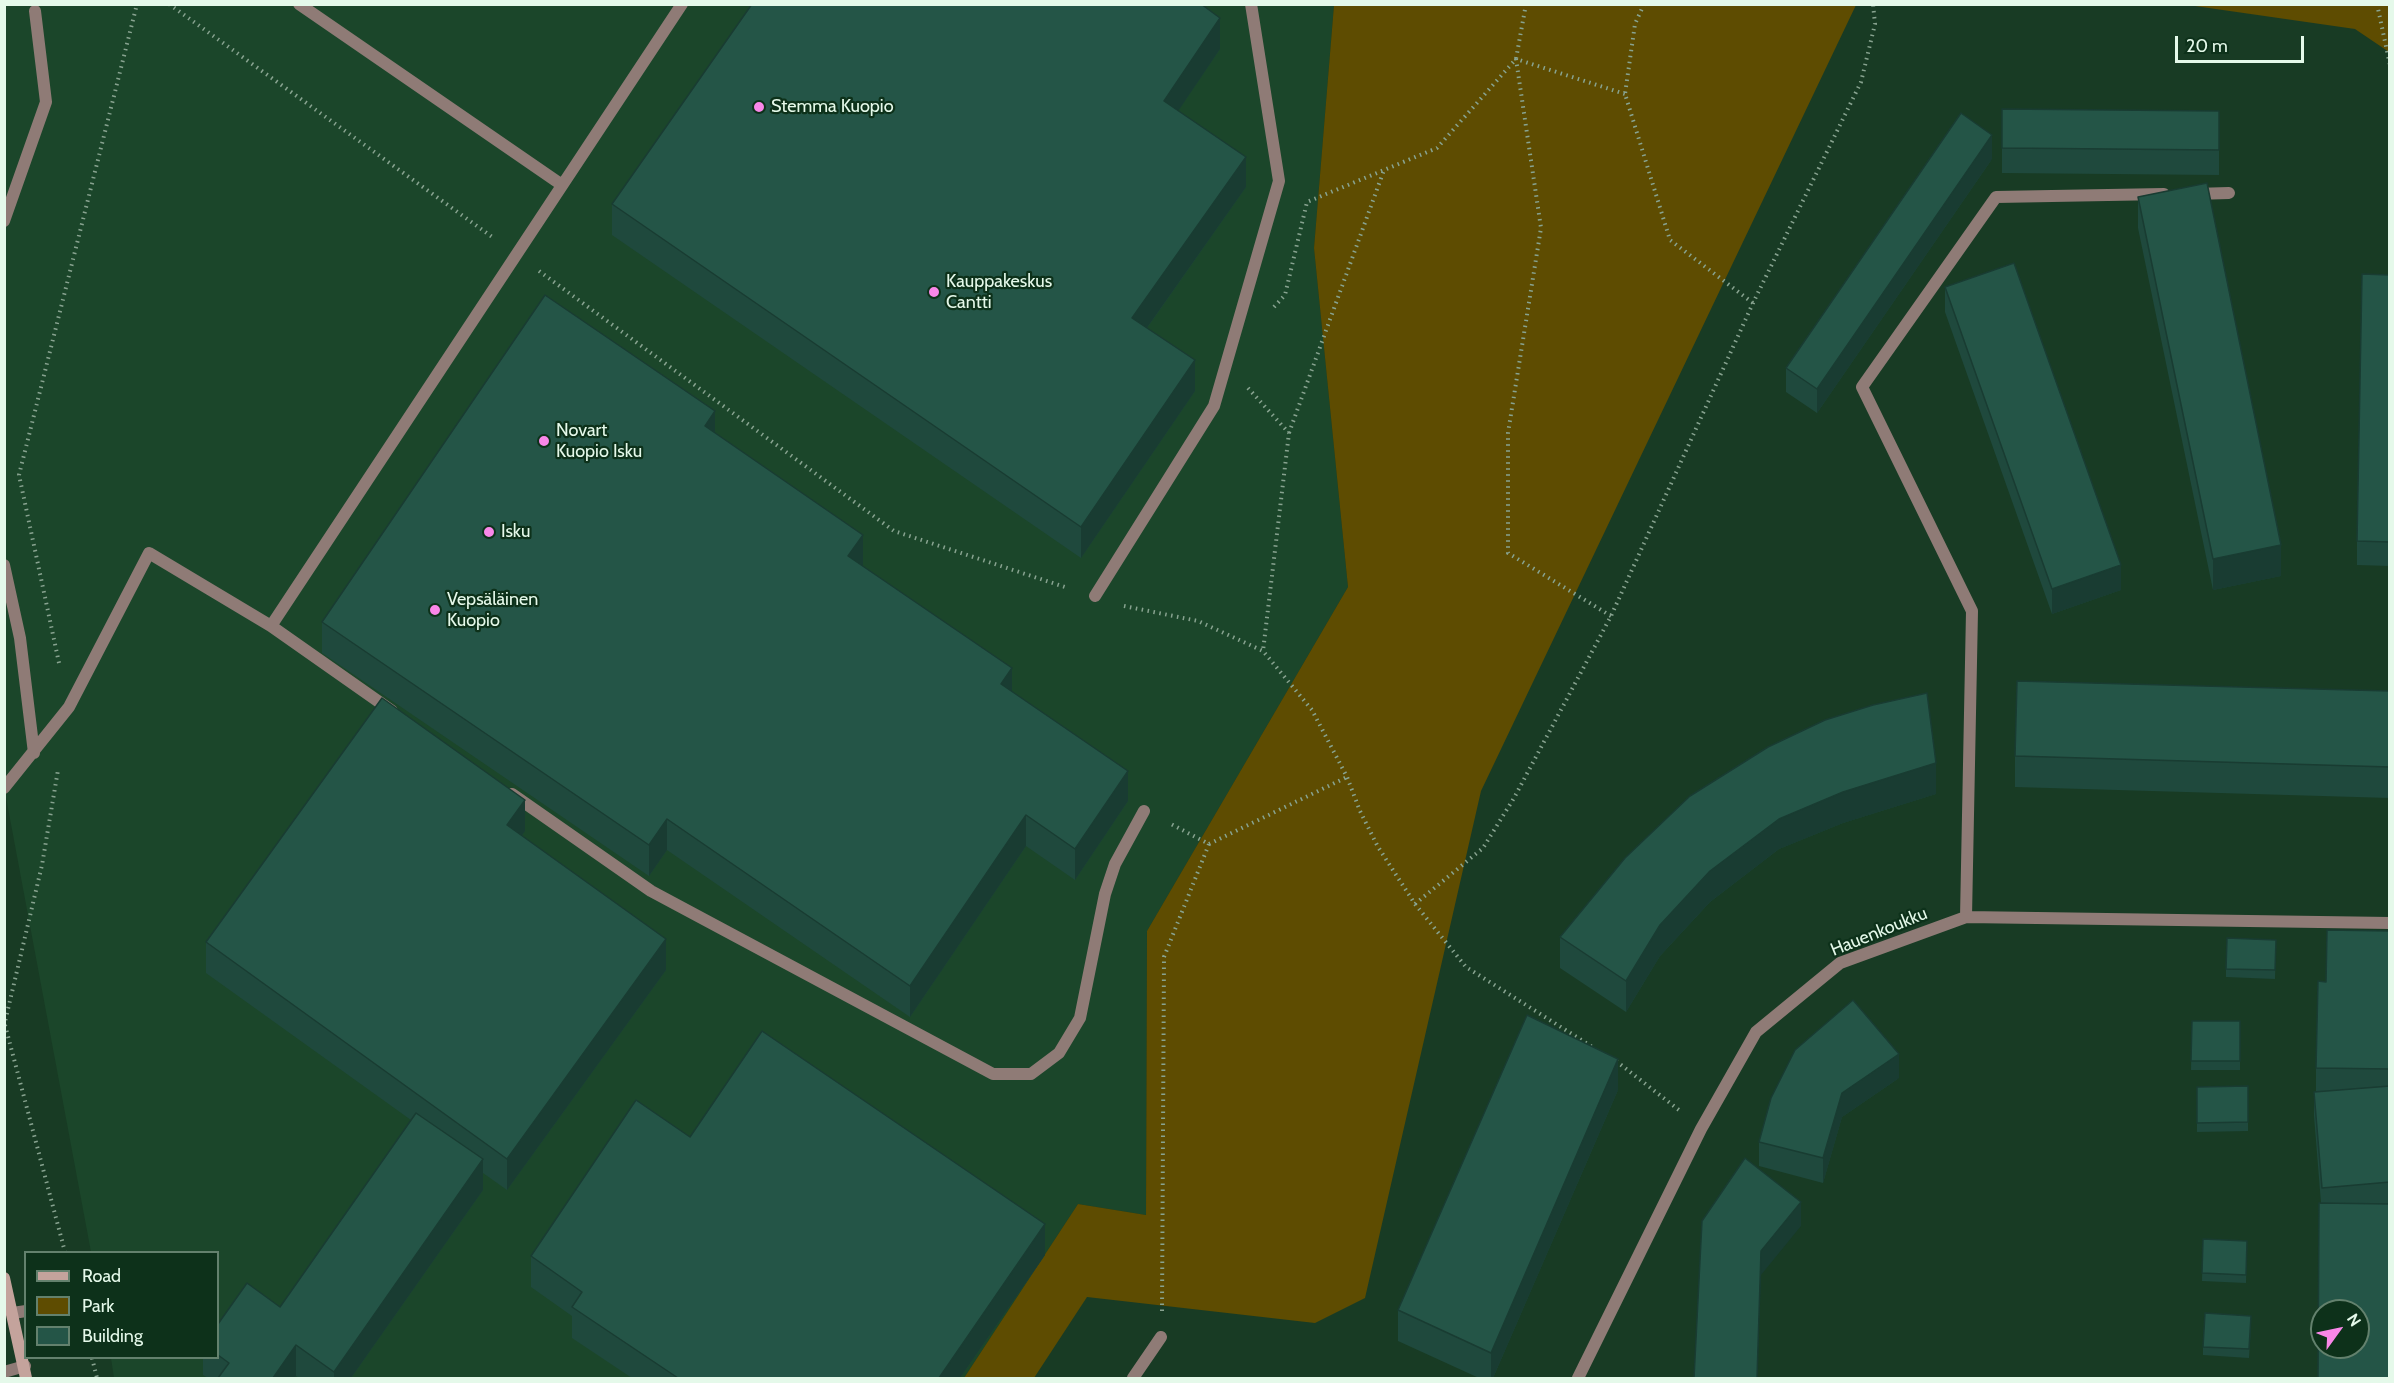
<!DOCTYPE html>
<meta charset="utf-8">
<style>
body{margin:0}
#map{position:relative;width:2394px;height:1383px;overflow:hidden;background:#183b24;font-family:Cabin,sans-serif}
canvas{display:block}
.frame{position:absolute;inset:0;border:6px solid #e5f9ea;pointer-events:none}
.legend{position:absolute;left:24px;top:1251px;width:195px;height:108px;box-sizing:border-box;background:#0d311a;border:2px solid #63816d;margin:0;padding:8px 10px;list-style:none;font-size:18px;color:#e5f9ea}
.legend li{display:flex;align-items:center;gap:12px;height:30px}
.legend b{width:30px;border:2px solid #63816d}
.north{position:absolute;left:2310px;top:1299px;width:60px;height:60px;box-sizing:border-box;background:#0d311a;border:2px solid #63816d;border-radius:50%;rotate:57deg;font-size:16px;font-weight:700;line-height:24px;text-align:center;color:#e5f9ea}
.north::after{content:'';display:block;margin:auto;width:21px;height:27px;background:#f987e9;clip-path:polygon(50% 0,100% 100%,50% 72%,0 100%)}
.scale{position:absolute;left:2175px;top:36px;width:129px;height:27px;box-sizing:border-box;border:3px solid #e5f9ea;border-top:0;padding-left:8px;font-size:18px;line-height:21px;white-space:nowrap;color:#e5f9ea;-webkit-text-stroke:4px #0d311a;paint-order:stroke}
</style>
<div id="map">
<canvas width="2394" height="1383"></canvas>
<div class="frame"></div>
<ul class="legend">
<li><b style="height:8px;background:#c4a39c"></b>Road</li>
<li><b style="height:16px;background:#5e4c01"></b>Park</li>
<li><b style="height:16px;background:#245547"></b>Building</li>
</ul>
<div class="north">N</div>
<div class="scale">20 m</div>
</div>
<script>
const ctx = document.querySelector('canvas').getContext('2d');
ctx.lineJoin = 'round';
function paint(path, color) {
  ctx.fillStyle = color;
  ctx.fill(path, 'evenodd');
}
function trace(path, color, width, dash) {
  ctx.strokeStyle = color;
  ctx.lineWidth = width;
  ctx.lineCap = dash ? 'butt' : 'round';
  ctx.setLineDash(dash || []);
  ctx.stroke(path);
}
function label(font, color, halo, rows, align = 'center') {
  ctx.font = font + ' Cabin,sans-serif';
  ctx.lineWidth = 4.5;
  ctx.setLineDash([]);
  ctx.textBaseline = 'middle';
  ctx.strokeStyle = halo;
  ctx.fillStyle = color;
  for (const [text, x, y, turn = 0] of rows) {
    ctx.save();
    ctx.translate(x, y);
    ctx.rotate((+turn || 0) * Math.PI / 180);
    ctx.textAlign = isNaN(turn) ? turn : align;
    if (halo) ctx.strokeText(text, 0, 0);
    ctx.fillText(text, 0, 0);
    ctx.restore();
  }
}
paint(new Path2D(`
 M 4,5 L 1334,5 L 1314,248 L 1348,587 L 1147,931 L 1146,1215 L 1078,1204 L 964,1378 L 114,1378 L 111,1358 L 218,1358 L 218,1252 L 91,1252 L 5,792 Z`), '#1b462a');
paint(new Path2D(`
 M 1334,5 L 1856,5 L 1481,791 L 1365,1298 L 1315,1323 L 1087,1297 L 1034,1378 L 964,1378 L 1078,1204 L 1146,1215 L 1147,931 L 1348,587 L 1314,248 Z
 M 2188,5 L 2389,5 L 2389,52 L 2355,29 Z`), '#5e4c01');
trace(new Path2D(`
 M 169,4 L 495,239
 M 1644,4 L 1635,24 L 1625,94 L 1670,240 L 1753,303
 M 2377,4 L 2390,65
 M 539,271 L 894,531 L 1068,588
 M 1274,307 L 1285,295 L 1307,202 L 1437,148 L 1516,59 L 1526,4
 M 1248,388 L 1289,433 L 1263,651
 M 1289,433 L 1384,170
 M 1124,606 L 1198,621 L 1263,651 L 1312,710 L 1347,777 L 1360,811 L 1378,847 L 1415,904 L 1466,967 L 1594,1048
 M 1611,616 L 1508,553 L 1508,433 L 1541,228 L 1516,59 L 1625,94
 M 59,663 L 19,475 L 137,4
 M 1209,844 L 1347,777
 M 1415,904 L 1483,848 L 1514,798 L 1611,616 L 1753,303 L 1861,82 L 1875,24 L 1873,4
 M 5,1025 L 65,1252
 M 4,1026 L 42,865 L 58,770
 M 1616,1061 L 1679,1110
 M 1162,1311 L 1164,957 L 1209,844 L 1169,823
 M 92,1358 L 97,1378`), '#88a390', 4, [1.5, 4.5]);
trace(new Path2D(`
 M 299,4 L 562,185
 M 4,221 L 46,102 L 35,11
 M 4,565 L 20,638 L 34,753
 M 1095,596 L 1214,406 L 1279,181 L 1251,4
 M 271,626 L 392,711
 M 4,788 L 69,707 L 149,553 L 271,626 L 682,4
 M 512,794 L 651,891 L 993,1074 L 1031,1074 L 1059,1053 L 1080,1018 L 1105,894 L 1115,864 L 1144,811
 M 13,1313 L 26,1311
 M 1133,1378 L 1161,1337`), '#8f7b76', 12);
trace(new Path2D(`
 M 2194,194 L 2229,193
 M 1966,917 L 1972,611 L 1862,387 L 1996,197 L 2164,194
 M 4,1372 L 25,1366
 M 1578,1378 L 1701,1129 L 1756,1032 L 1840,963 L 1966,917 L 2390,923`), '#8f7b76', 12);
trace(new Path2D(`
 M 4,1278 L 26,1378`), '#c4a39c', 12);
paint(new Path2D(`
 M 1220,49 L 1178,111 L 1246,187 L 1147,328 L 1195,391 L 1081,558 L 612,235 L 612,204 Z
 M 2002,109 L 2219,111 L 2219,175 L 2002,173 Z
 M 1992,159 L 1817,413 L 1786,392 L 1786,368 Z
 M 2138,197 L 2281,576 L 2213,590 L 2138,228 Z
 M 2390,275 L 2390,566 L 2357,565 L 2357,541 Z
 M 1945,287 L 2121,590 L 2052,614 L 1945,312 Z
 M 715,433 L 862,566 L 1012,691 L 1128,801 L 1075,880 L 1026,846 L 910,1017 L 667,850 L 649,876 L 322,653 L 322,622 Z
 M 2390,691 L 2390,798 L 2015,787 L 2015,756 Z
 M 1927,693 L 1936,794 L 1843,823 L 1779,849 L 1710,902 L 1660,956 L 1626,1012 L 1560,968 L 1560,937 Z
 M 525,831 L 522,835 L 666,970 L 507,1190 L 483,1173 L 483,1190 L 351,1378 L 299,1378 L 296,1376 L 294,1378 L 208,1378 L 203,1375 L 203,1358 L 218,1358 L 218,1324 L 280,1307 L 411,1120 L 206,973 L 206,942 Z
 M 2390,931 L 2390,1378 L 2321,1203 L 2314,1116 L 2314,1092 L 2316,1092 L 2316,1068 L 2326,982 Z
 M 2276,940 L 2275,979 L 2226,977 L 2226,969 Z
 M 2192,1021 L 2240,1021 L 2240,1070 L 2191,1070 Z
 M 1899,1078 L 1842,1117 L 1823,1183 L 1759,1166 L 1759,1142 Z
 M 2248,1086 L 2248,1131 L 2197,1132 L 2197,1087 Z
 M 1618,1090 L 1493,1378 L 1479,1378 L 1398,1341 L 1398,1310 Z
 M 690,1137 L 1045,1255 L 960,1378 L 632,1378 L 572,1338 L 572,1316 L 531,1287 L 531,1256 Z
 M 2203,1239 L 2247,1241 L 2246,1283 L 2202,1281 Z
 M 2251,1325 L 2249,1358 L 2203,1355 L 2203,1347 Z`), '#1f493d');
paint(new Path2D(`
 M 1220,18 L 1220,49 L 1164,132 L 1164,101 Z
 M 1992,135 L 1992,159 L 1817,413 L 1817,389 Z
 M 1246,157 L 1246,187 L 1132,349 L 1132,318 Z
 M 1195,360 L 1195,391 L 1081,558 L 1081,527 Z
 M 715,411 L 715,442 L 705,426 Z
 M 863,535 L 863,566 L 848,556 Z
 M 2281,545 L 2281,576 L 2213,590 L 2213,559 Z
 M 2121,565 L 2121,590 L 2052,614 L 2052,589 Z
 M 1012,668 L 1012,699 L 1001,684 Z
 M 1936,763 L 1936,794 L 1843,823 L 1779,849 L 1710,902 L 1660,956 L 1626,1012 L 1626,981 L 1660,925 L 1710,871 L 1779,819 L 1843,792 Z
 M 1128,771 L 1128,801 L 1075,880 L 1075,849 Z
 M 525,800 L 525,831 L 507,856 L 507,825 Z
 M 1026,815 L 1026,846 L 910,1017 L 910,986 Z
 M 667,819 L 667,850 L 649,876 L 649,845 Z
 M 666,939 L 666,970 L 507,1190 L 507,1159 Z
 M 1899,1054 L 1899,1078 L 1842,1117 L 1823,1183 L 1823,1158 L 1842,1093 Z
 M 1618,1059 L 1618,1090 L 1493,1378 L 1491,1378 L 1491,1353 Z
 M 483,1159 L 483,1190 L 351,1378 L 334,1378 L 334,1372 Z
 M 1801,1202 L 1801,1226 L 1761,1275 L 1757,1378 L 1761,1251 Z
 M 1045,1224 L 1045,1255 L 960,1378 L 939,1378 Z
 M 296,1345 L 296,1376 L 294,1378 L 273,1378 Z`), '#193c32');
const building = new Path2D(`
 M 752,4 L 1201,4 L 1220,18 L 1164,101 L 1246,157 L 1132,318 L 1195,360 L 1081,527 L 612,204 Z
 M 2002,109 L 2219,111 L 2219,150 L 2002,148 Z
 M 1961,113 L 1992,135 L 1817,389 L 1786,368 Z
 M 2207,183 L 2281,545 L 2213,559 L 2138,197 Z
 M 2014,263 L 2121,565 L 2052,589 L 1945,287 Z
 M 2362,274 L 2390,275 L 2390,542 L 2357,541 Z
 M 545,295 L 715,411 L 705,426 L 863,535 L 848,556 L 1012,668 L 1001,684 L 1128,771 L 1075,849 L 1026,815 L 910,986 L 667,819 L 649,845 L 322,622 Z
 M 2017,681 L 2390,691 L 2390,767 L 2015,756 Z
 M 1927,693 L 1936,763 L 1843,792 L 1779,819 L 1710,871 L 1660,925 L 1626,981 L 1560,937 L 1625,858 L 1690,796 L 1768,747 L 1825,720 L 1873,705 Z
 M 382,698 L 525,800 L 507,825 L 666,939 L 507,1159 L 206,942 Z
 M 2327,930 L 2390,931 L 2390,1069 L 2316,1068 L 2318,981 L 2326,982 Z
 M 2227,938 L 2276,940 L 2275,970 L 2226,969 Z
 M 1853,1000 L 1899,1054 L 1842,1093 L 1823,1158 L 1759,1142 L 1771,1098 L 1795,1050 Z
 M 1527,1015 L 1618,1059 L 1491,1353 L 1398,1310 Z
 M 2192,1021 L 2240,1021 L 2240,1061 L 2191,1061 Z
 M 762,1031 L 1045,1224 L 939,1378 L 678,1378 L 572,1307 L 582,1292 L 531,1256 L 636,1100 L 690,1137 Z
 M 2248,1086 L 2248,1122 L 2197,1123 L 2197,1087 Z
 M 2390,1086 L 2390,1182 L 2322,1188 L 2314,1092 Z
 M 416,1113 L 483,1159 L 334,1372 L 296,1345 L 273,1378 L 218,1378 L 229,1363 L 218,1355 L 218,1324 L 247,1283 L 280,1307 Z
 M 1745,1158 L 1801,1202 L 1761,1251 L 1757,1378 L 1694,1378 L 1702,1221 Z
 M 2319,1203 L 2390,1204 L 2390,1378 L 2318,1378 ZM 2322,1311 L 2358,1311 L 2358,1347 L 2322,1347 Z
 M 2203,1239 L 2247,1241 L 2246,1275 L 2202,1273 Z
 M 2205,1313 L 2251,1316 L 2249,1349 L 2203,1347 Z`);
paint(building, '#245547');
trace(building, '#193c32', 1.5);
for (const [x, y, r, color] of [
 [759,107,6,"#f987e9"],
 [934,292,6,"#f987e9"],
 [544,441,6,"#f987e9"],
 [489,532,6,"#f987e9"],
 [435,610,6,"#f987e9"]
]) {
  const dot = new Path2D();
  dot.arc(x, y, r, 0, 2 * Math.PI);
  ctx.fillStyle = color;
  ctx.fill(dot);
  trace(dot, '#0d311a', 2);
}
label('18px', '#e5f9ea', '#0d311a', [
 ["Stemma Kuopio",771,107],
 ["Kauppakeskus",946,282],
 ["Cantti",946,303],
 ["Novart",556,431],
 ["Kuopio Isku",556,452],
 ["Isku",501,532],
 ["Vepsäläinen",447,600],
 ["Kuopio",447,621]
], 'left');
label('18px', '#e5f9ea', '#0d311a', [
 ["Hauenkoukku",1879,932,-22]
]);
</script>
